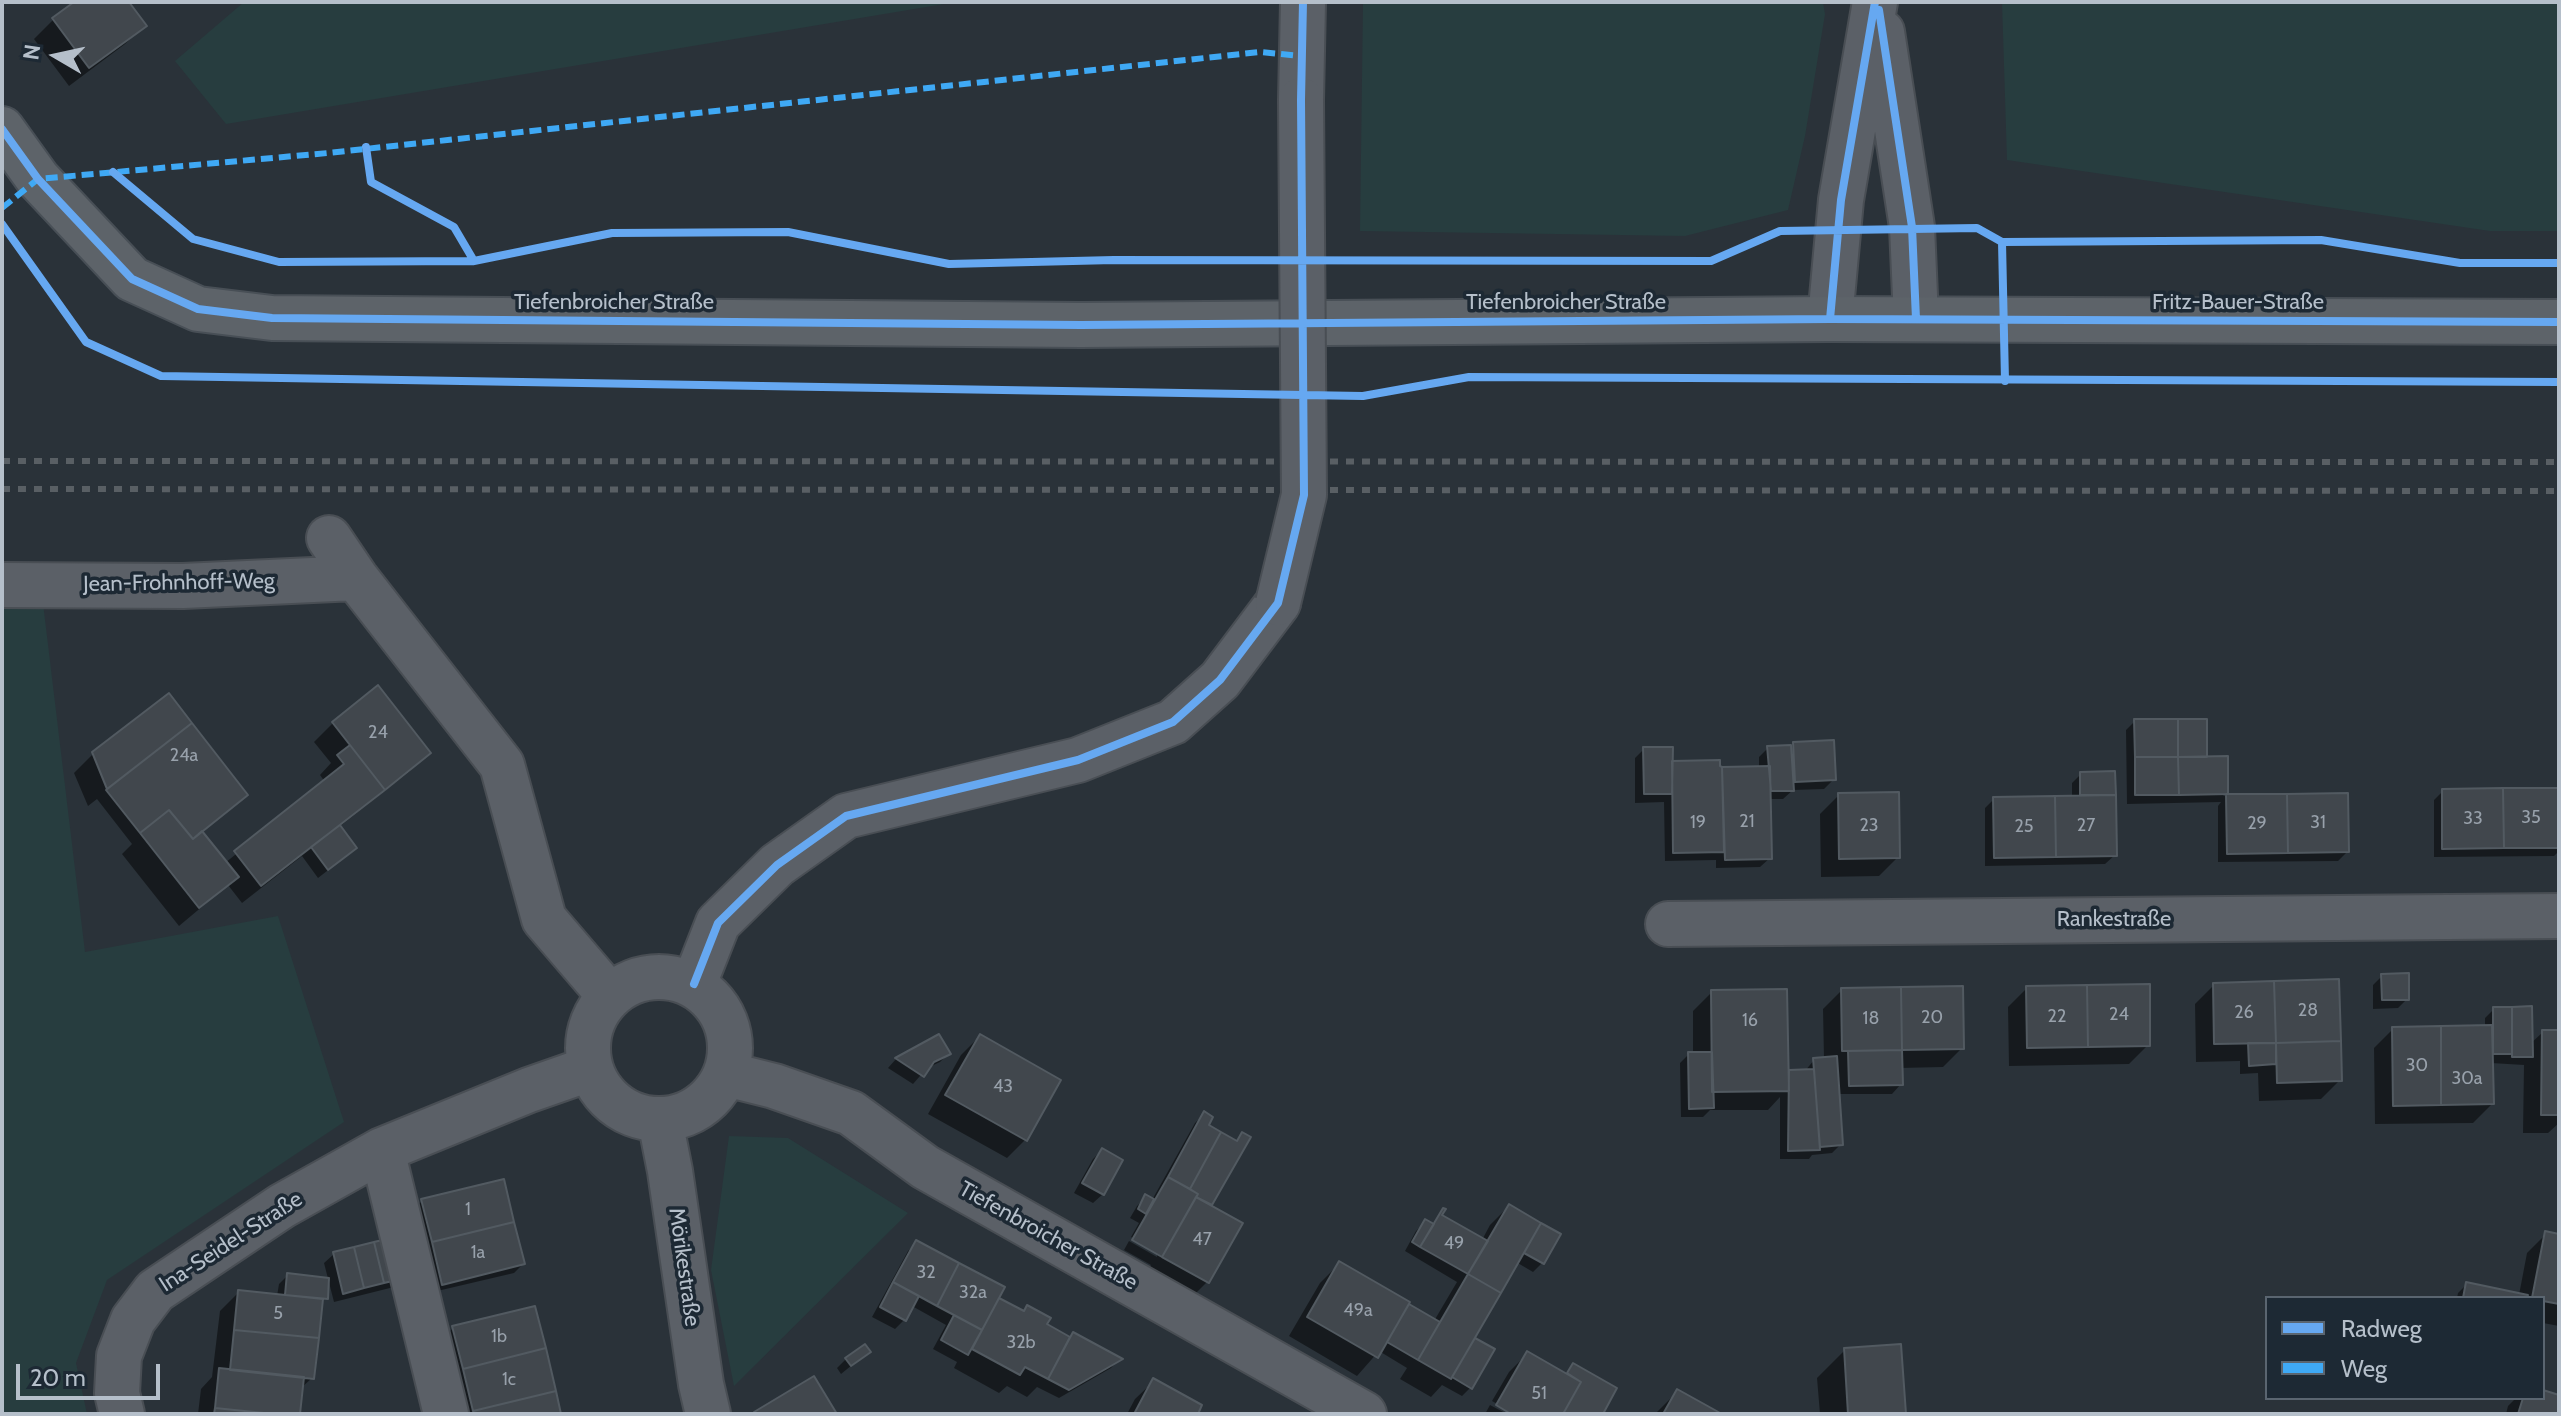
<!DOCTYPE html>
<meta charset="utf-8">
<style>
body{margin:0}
#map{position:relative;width:2561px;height:1416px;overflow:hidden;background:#2a3239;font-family:Cabin,sans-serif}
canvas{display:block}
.frame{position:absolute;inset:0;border:4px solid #b5bfca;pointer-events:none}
.legend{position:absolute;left:2265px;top:1296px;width:280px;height:104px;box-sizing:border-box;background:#1d2934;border:2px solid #5a6570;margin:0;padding:10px 14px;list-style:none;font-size:24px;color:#b5bfca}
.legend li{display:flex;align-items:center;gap:16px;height:40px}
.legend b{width:40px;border:2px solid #5a6570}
.north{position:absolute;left:16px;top:16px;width:80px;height:80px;-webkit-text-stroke:6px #1d2934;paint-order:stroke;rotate:279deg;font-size:22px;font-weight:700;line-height:32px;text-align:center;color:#b5bfca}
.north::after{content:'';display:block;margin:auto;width:28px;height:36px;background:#b5bfca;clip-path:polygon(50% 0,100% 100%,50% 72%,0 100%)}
.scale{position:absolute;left:16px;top:1364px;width:144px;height:36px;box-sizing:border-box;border:4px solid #b5bfca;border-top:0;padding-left:10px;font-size:24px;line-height:28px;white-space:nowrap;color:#b5bfca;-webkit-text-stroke:6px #1d2934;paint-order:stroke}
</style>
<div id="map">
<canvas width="2561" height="1416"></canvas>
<div class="frame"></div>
<ul class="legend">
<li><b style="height:10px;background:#66a8f1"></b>Radweg</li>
<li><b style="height:10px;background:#3fa9f5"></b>Weg</li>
</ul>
<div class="north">N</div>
<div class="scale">20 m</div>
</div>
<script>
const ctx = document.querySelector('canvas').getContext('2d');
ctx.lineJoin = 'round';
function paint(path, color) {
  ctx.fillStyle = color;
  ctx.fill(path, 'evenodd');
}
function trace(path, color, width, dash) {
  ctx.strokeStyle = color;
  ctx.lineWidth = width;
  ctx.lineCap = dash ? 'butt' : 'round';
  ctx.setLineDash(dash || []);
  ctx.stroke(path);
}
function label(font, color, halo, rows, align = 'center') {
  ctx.font = font + ' Cabin,sans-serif';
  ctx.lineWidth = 7;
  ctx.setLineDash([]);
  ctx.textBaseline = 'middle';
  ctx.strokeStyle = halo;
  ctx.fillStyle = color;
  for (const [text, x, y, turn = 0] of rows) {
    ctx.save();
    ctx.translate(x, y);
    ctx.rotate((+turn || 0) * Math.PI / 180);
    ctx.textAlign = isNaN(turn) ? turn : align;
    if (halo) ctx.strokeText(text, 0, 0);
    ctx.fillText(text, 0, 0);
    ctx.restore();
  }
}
paint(new Path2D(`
 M 244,2 L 956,2 L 226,124 L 175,61 Z
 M 1363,2 L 1823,2 L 1825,14 L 1805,136 L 1788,210 L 1685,236 L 1360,231 Z
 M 2002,2 L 2559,2 L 2559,231 L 2490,231 L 2007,160 Z
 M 2,602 L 43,603 L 85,952 L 278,916 L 344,1122 L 107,1280 L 76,1363 L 87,1414 L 2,1414 Z
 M 729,1136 L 788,1138 L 908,1213 L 734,1386 L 711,1270 Z`), '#273d3f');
paint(new Path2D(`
 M 77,2 L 127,2 L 144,26 L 125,44 L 69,86 L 34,39 L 53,20 Z
 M 168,695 L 246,795 L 201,832 L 225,863 L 325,782 L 320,775 L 331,763 L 314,742 L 333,723 L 428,753 L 409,772 L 339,827 L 345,857 L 318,878 L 302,856 L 242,903 L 228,885 L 179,926 L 122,854 L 132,844 L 97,799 L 88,806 L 74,773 L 93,754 Z
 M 2135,721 L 2205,759 L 2226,793 L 2223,796 L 2346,795 L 2347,852 L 2338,861 L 2218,862 L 2218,806 L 2221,802 L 2127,804 L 2126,730 Z
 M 1794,744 L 1834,779 L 1824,789 L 1793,790 L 1783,799 L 1769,799 L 1770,858 L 1760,867 L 1716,868 L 1716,860 L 1665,861 L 1664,802 L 1635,803 L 1635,758 L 1644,749 L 1672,763 L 1722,769 L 1759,768 L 1759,757 L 1768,748 L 1790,747 Z
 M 2113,773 L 2115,855 L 2105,864 L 1985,866 L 1985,808 L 1994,799 L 2072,797 L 2072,783 L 2081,774 Z
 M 2559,790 L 2559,851 L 2554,856 L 2434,857 L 2434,800 L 2443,791 Z
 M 1839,795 L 1898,857 L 1879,876 L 1821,877 L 1820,814 Z
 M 2382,976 L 2407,999 L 2398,1008 L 2373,1009 L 2373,985 Z
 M 2214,985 L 2340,1080 L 2321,1099 L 2259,1101 L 2258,1073 L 2240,1074 L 2240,1061 L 2196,1062 L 2195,1004 Z
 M 2027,988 L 2148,1045 L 2129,1064 L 2009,1066 L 2008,1007 Z
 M 1842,990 L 1962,1048 L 1943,1067 L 1900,1068 L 1901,1084 L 1892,1094 L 1838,1094 L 1841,1144 L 1832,1153 L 1812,1155 L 1809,1159 L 1780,1159 L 1780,1097 L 1768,1110 L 1710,1110 L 1703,1117 L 1681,1117 L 1680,1063 L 1689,1054 L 1693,1054 L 1693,1011 L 1712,992 L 1787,1075 L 1790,1072 L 1805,1071 L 1814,1060 L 1824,1059 L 1823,1009 Z
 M 2494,1009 L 2530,1044 L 2543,1032 L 2559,1032 L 2559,1123 L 2548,1133 L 2523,1133 L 2524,1065 L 2491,1063 L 2492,1104 L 2473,1123 L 2375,1124 L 2374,1048 L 2393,1029 L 2485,1027 L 2485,1018 Z
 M 939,1036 L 949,1053 L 940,1062 L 927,1068 L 913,1084 L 888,1068 L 896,1059 Z
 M 980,1036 L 1026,1139 L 1007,1158 L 928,1114 L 961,1055 Z
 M 1204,1114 L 1206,1126 L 1235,1142 L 1242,1135 L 1209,1206 L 1207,1282 L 1188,1301 L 1145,1276 L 1151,1265 L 1124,1250 L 1129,1241 L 1157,1257 L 1157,1252 L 1131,1237 L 1139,1223 L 1130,1218 L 1137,1206 L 1146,1197 L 1152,1200 L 1195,1123 Z
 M 1102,1150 L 1103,1194 L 1093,1203 L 1074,1193 L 1093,1159 Z
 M 422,1201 L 523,1264 L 514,1273 L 433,1292 L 413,1210 Z
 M 1509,1206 L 1559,1235 L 1542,1263 L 1533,1272 L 1516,1262 L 1469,1348 L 1476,1340 L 1471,1387 L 1462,1396 L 1442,1385 L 1431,1397 L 1400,1379 L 1407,1368 L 1379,1351 L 1357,1376 L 1289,1336 L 1320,1283 L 1339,1264 L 1434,1321 L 1457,1282 L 1405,1251 L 1416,1231 L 1425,1222 L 1431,1225 L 1440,1216 L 1482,1240 L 1490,1225 Z
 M 2546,1234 L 2559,1236 L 2559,1326 L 2543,1323 L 2543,1298 L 2457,1298 L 2458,1293 L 2467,1284 L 2519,1295 L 2527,1253 Z
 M 917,1242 L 993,1306 L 1045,1325 L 1069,1339 L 1073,1334 L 1119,1359 L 1111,1368 L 1059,1398 L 1037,1387 L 1027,1397 L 1007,1386 L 999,1393 L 954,1368 L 957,1362 L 933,1349 L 946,1325 L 912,1306 L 904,1320 L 895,1329 L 872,1317 L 908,1251 Z
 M 334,1254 L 403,1278 L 394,1287 L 334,1302 L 324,1263 Z
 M 288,1275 L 326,1298 L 320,1303 L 312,1378 L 300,1389 L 298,1414 L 198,1414 L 201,1389 L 212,1377 L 220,1311 L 239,1292 L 277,1296 L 279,1284 Z
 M 453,1328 L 560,1414 L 463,1414 L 444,1337 Z
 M 1845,1350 L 1904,1414 L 1820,1414 L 1817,1378 Z
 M 868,1352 L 841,1374 L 837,1368 L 846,1359 Z
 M 1528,1353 L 1565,1374 L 1573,1366 L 1601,1414 L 1515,1414 L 1492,1401 L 1509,1372 Z
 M 1154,1381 L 1195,1414 L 1127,1414 L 1135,1399 Z
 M 1678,1391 L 1718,1414 L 1655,1414 Z
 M 2543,1392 L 2559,1397 L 2559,1414 L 2506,1414 L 2508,1406 L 2516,1398 L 2543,1398 Z
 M 1490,1405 L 1507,1414 L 1485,1414 Z`), '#0007');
const building = new Path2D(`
 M 74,2 L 129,2 L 147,26 L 89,68 L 52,18 Z
 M 378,685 L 431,753 L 385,790 L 332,722 Z
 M 169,693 L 192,723 L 107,789 L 92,752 Z
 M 2134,719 L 2178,719 L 2178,757 L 2135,757 Z
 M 2178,719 L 2207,719 L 2207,757 L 2178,757 Z
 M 192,723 L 248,795 L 193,839 L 169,810 L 140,833 L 106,790 Z
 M 1834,740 L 1836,780 L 1795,782 L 1793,742 Z
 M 350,745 L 385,790 L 261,886 L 234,851 L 344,764 L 337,755 Z
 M 1791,745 L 1794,791 L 1771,791 L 1767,746 Z
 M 1643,747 L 1673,747 L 1672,794 L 1644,794 Z
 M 2228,756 L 2228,794 L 2179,795 L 2178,757 Z
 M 2135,757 L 2178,757 L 2179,795 L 2135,795 Z
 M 1720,760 L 1720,766 L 1722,767 L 1724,852 L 1673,853 L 1672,761 Z
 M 1770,766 L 1772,859 L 1725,860 L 1722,767 Z
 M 2115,771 L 2116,795 L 2080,795 L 2080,772 Z
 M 2503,788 L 2504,848 L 2442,849 L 2442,789 Z
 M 2503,788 L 2559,788 L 2559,848 L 2504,848 Z
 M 1899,792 L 1900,858 L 1839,859 L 1838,793 Z
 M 2348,793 L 2349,852 L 2288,853 L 2287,794 Z
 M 2226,794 L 2287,794 L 2288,853 L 2227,854 Z
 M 2116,795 L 2117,856 L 2056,857 L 2055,796 Z
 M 2055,796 L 2056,857 L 1994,858 L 1993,797 Z
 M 169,810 L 193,839 L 202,831 L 239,877 L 199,908 L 140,833 Z
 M 340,825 L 357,848 L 328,870 L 311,847 Z
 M 2409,973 L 2409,1000 L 2382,1000 L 2381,974 Z
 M 2339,979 L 2341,1041 L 2276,1043 L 2274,981 Z
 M 2274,981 L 2276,1043 L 2214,1044 L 2213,983 Z
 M 2150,984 L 2150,1046 L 2088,1047 L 2087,985 Z
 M 2087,985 L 2088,1047 L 2027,1048 L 2026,986 Z
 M 1963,986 L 1964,1049 L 1902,1050 L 1901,987 Z
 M 1901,987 L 1902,1050 L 1842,1051 L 1841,988 Z
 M 1787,989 L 1789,1091 L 1712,1092 L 1711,990 Z
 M 2532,1006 L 2533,1057 L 2512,1057 L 2512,1007 Z
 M 2493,1007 L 2512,1007 L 2512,1054 L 2493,1054 Z
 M 2492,1025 L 2494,1104 L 2441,1105 L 2441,1026 Z
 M 2441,1026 L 2441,1105 L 2393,1106 L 2392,1027 Z
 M 2542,1030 L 2559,1030 L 2559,1115 L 2541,1115 Z
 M 939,1034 L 951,1054 L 934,1062 L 924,1077 L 895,1058 Z
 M 980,1034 L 1061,1080 L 1027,1141 L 945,1095 Z
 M 2341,1041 L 2342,1081 L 2277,1083 L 2276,1043 Z
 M 2248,1043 L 2276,1043 L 2276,1064 L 2249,1066 Z
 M 1902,1050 L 1903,1085 L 1849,1086 L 1848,1051 Z
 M 1688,1052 L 1712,1052 L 1714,1108 L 1689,1109 Z
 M 1837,1056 L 1843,1145 L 1820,1147 L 1813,1058 Z
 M 1814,1069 L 1820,1150 L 1788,1151 L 1789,1070 Z
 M 1204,1111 L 1213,1117 L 1209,1125 L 1221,1132 L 1190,1189 L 1168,1177 Z
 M 1221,1132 L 1237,1141 L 1242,1132 L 1251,1137 L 1212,1205 L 1196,1197 L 1198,1194 L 1190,1189 Z
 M 1102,1148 L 1123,1160 L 1104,1195 L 1082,1183 Z
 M 1168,1177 L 1198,1194 L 1162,1257 L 1132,1240 Z
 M 504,1179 L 514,1222 L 432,1242 L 421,1199 Z
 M 1145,1194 L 1154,1199 L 1146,1214 L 1138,1209 Z
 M 1196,1197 L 1243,1223 L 1209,1283 L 1162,1257 Z
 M 1509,1204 L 1541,1223 L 1501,1293 L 1468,1274 Z
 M 1443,1208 L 1446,1209 L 1442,1215 L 1488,1241 L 1468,1274 L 1420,1247 Z
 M 1425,1219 L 1434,1224 L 1420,1247 L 1412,1242 Z
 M 514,1222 L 525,1264 L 442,1285 L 432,1242 Z
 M 1541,1223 L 1561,1234 L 1544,1264 L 1524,1253 Z
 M 2545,1231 L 2559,1234 L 2559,1304 L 2543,1301 L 2543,1298 L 2532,1298 Z
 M 395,1237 L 405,1278 L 384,1283 L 374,1242 Z
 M 916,1240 L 959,1263 L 937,1306 L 893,1282 Z
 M 374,1242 L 384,1283 L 364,1288 L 354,1247 Z
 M 354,1247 L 364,1288 L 343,1294 L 333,1252 Z
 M 1339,1261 L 1410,1302 L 1378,1358 L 1307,1317 Z
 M 959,1263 L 1005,1287 L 982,1330 L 937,1306 Z
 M 287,1273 L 329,1278 L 328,1299 L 285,1295 Z
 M 1468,1274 L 1501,1293 L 1451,1379 L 1418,1360 Z
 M 893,1282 L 919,1296 L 906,1321 L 880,1307 Z
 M 2466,1282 L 2528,1295 L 2527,1298 L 2463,1298 Z
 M 238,1290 L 323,1299 L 319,1338 L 234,1330 Z
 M 999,1298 L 1024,1311 L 1027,1305 L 1051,1318 L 1047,1324 L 1070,1337 L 1048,1379 L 1025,1367 L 1020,1375 L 972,1349 Z
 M 1409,1304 L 1440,1322 L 1418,1360 L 1387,1342 Z
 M 535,1306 L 546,1348 L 463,1369 L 452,1326 Z
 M 954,1315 L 982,1330 L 968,1355 L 941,1340 Z
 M 234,1330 L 319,1338 L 314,1379 L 230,1370 Z
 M 1073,1332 L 1123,1359 L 1069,1390 L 1048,1379 Z
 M 1475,1338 L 1495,1349 L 1472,1389 L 1452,1377 Z
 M 865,1344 L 871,1352 L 851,1366 L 845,1358 Z
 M 1901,1344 L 1906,1414 L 1848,1414 L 1844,1348 Z
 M 546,1348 L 556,1391 L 473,1411 L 463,1369 Z
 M 1527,1351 L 1581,1382 L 1563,1414 L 1511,1414 L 1496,1405 Z
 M 1573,1363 L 1617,1388 L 1603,1414 L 1563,1414 L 1581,1382 L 1567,1373 Z
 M 219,1368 L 304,1377 L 300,1414 L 274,1414 L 215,1408 Z
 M 814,1376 L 837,1414 L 755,1414 L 754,1412 Z
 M 1153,1378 L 1202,1405 L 1198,1414 L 1134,1414 Z
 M 1677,1389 L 1722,1414 L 1663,1414 Z
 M 2543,1390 L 2559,1395 L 2559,1414 L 2518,1414 L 2523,1398 L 2543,1398 Z
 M 556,1391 L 561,1414 L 474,1414 L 473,1411 Z
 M 215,1408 L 274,1414 L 214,1414 Z`);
paint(building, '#41474d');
trace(building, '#525a61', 2);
const minor = new Path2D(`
 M 1882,32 L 1912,227 L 1916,319
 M 1301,100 L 1303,2
 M 1830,319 L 1841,200 L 1875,2
 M 329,538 L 356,578 L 502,765 L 544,919 L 609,995
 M 2,585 L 183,586 L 356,578
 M 1668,924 L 2559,916
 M588 1048a71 71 0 1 1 142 0a71 71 0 1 1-142 0Z
 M 694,984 L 718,923 L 777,865 L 846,816 L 1078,760 L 1173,722 L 1220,680 L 1278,603
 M 726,1074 L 774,1086 L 851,1113 L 925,1167 L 1364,1414
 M 660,1120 L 670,1171 L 701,1384 L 708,1414
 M 382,1150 L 446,1414
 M 122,1414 L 117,1393 L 119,1356 L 133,1320 L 155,1291 L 282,1206 L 382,1150 L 529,1090 L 589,1069`);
const major = new Path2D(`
 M 2,129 L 38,179 L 132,279 L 198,309 L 272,318 L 1081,325 L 1830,319 L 2559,322`);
trace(minor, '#494e54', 48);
trace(major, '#484f56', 48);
trace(minor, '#5b6067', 44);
trace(major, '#5d6369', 44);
trace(new Path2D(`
 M 2,461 L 2559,462
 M 2,489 L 2559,491`), '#595f64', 6, [8, 8]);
const minorBridge = new Path2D(`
 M 1278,603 L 1304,495 L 1301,100`);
trace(minorBridge, '#494e54', 48, []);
trace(minorBridge, '#5b6067', 44);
trace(new Path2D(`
 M 2,208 L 38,179 L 328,153 L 1260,52 L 1302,56`), '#3fa9f5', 6, [12, 6]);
trace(new Path2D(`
 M 1879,10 L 1912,227 L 1916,319
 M 2,129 L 38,179 L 132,279 L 198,309 L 272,318 L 1081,325 L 1830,319 L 2559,322
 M 366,147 L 371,182 L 454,227 L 474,261
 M 113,172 L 193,239 L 279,262 L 474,261 L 612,233 L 788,232 L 949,264 L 1114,260 L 1711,261 L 1780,231 L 1977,228 L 2002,242 L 2321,240 L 2460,263 L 2559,263
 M 2,224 L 86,342 L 161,376 L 1363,396 L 1469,377 L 2559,382
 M 2002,242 L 2005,381
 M 1830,319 L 1841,200 L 1875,2
 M 694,984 L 718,923 L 777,865 L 846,816 L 1078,760 L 1173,722 L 1220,680 L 1278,603 L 1304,495 L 1301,100 L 1303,2`), '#66a8f1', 8);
label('18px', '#98a1ab', null, [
 ["24",378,733],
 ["24a",184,756],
 ["35",2531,818],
 ["33",2473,819],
 ["21",1747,822],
 ["19",1698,823],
 ["31",2318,823],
 ["29",2257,824],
 ["23",1869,826],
 ["27",2086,826],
 ["25",2024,827],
 ["28",2308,1011],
 ["26",2244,1013],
 ["24",2119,1015],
 ["22",2057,1017],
 ["20",1932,1018],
 ["18",1871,1019],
 ["16",1750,1021],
 ["30",2417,1066],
 ["30a",2467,1079],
 ["43",1003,1087],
 ["1",468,1210],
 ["47",1202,1240],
 ["49",1454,1244],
 ["1a",478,1253],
 ["32",926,1273],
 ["32a",973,1293],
 ["49a",1358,1311],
 ["5",278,1314],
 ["1b",499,1337],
 ["32b",1021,1343],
 ["1c",509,1380],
 ["51",1539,1394]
]);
label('22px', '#b5bfca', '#1d2934', [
 ["Tiefenbroicher Straße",614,303],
 ["Tiefenbroicher Straße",1566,303],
 ["Fritz-Bauer-Straße",2238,303],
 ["Jean-Frohnhoff-Weg",179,583,-1],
 ["Rankestraße",2114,920],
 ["Tiefenbroicher Straße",1048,1236,29],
 ["Ina-Seidel-Straße",231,1242,-33],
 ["Mörikestraße",684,1267,82]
]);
</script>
